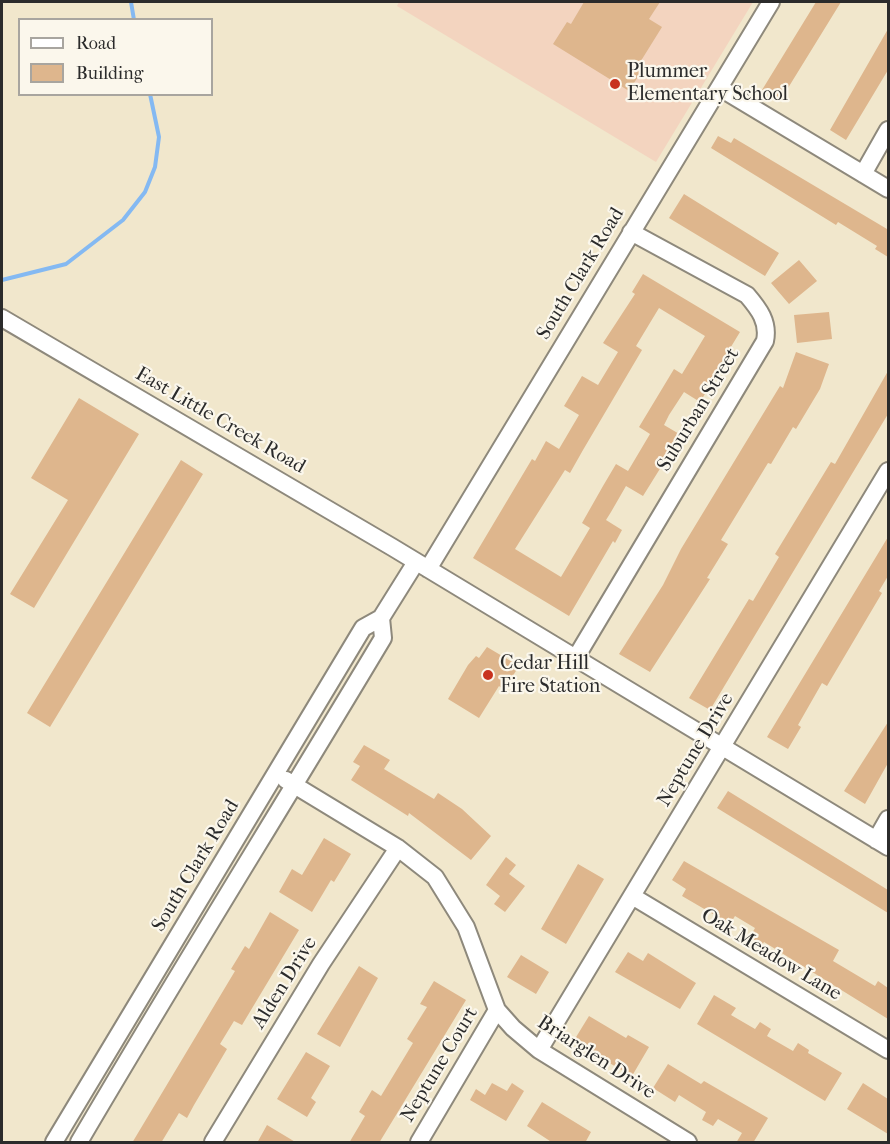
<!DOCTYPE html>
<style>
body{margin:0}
#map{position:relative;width:890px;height:1144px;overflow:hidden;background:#f1e7cc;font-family:"IM FELL French Canon",serif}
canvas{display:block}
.frame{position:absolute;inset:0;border:3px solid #2b2b2b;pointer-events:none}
.legend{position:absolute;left:18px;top:18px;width:195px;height:78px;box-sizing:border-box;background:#fbf7ec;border:2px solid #a8a59f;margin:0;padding:8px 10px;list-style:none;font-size:18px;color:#2b2b2b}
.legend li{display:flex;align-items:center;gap:12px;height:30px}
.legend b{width:30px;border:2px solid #a8a59f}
</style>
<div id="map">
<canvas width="890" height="1144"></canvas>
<div class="frame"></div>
<ul class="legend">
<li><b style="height:8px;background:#fff"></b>Road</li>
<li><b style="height:16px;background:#deb68d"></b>Building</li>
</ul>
</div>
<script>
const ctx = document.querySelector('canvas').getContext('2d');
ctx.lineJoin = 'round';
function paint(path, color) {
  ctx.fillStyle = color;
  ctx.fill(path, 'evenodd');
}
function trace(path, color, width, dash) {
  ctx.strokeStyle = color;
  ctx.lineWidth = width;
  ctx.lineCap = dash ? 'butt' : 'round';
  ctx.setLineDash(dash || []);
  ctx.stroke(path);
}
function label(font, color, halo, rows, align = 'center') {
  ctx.font = font + ' "IM FELL French Canon",serif';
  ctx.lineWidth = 4.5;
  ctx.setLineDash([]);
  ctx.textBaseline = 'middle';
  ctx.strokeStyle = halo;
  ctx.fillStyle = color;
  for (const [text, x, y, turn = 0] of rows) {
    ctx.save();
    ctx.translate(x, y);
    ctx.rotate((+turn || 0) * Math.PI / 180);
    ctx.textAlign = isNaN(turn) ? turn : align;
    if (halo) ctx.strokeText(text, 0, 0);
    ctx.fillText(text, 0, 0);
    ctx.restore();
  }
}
paint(new Path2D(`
 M 399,2 L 753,2 L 656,162 L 397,6 Z`), '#f3d4bf');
trace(new Path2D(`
 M 131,2 L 134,20
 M 2,280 L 66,264 L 123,220 L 145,192 L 155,167 L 159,137 L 150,94`), '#84b9f2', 4);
paint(new Path2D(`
 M 584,2 L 660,2 L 649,19 L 662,27 L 639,64 L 644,67 L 629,91 L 553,44 L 567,22 L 571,24 Z
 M 816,2 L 841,2 L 780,101 L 762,90 Z
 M 888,29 L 888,70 L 846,140 L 830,130 Z
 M 718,136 L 731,143 L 734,138 L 887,229 L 888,227 L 888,257 L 875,249 L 877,246 L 838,222 L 836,225 L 711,148 Z
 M 684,194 L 779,253 L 765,276 L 669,218 Z
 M 799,260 L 817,281 L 789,304 L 771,283 Z
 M 643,274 L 740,332 L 706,388 L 708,389 L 700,402 L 684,392 L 669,415 L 664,425 L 681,435 L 643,496 L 626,486 L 611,512 L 606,520 L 622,530 L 615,543 L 613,541 L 569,616 L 473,558 L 532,459 L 535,461 L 546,441 L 559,449 L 579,415 L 564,406 L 582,376 L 598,385 L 618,352 L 603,343 L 635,294 L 632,292 ZM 659,308 L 705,336 L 682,374 L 674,369 L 639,427 L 650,434 L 628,471 L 616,464 L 603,486 L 582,523 L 590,528 L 561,577 L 515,549 L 565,470 L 570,473 L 583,450 L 642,350 L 636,346 Z
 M 829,312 L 832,339 L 797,343 L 794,315 Z
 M 796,352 L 829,364 L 820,389 L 796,429 L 793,427 L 771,464 L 768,463 L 721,540 L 728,544 L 707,578 L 710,579 L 650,672 L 619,654 L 663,585 L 681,549 L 780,386 L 783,388 Z
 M 888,371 L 888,414 L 710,710 L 689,698 L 749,599 L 753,601 L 779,557 L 775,554 L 831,462 L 835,464 Z
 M 79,398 L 139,434 L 34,608 L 10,594 L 68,500 L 31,478 Z
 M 181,460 L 203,474 L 50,727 L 27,713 Z
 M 888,537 L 888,576 L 879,591 L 882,593 L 827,686 L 822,683 L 798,725 L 801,727 L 788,749 L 767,737 Z
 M 487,647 L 519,666 L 504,690 L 499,686 L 479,718 L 448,699 L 468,665 L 476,656 L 479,658 Z
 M 888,722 L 888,763 L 865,804 L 844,791 Z
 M 364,745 L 390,760 L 384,769 L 434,799 L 438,793 L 462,809 L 491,836 L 471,860 L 409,813 L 408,816 L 351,780 L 360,766 L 353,762 Z
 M 728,791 L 888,890 L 888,913 L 717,808 Z
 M 324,838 L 351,854 L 334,882 L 331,880 L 312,912 L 279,892 L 292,869 L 302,875 Z
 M 506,857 L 516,865 L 509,874 L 525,886 L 505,912 L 494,904 L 500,896 L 486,885 Z
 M 684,861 L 839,950 L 833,961 L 875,986 L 878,981 L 888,988 L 888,1019 L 764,942 L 762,945 L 750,937 L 755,928 L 735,916 L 730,924 L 682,896 L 686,889 L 672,880 Z
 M 578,864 L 604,879 L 566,944 L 541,929 Z
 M 270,912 L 299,930 L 242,1025 L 234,1021 L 220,1044 L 227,1049 L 194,1105 L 187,1118 L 179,1113 L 161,1143 L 132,1143 L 235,971 L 231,969 L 245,946 L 249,949 Z
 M 628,952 L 643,961 L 648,953 L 696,983 L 680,1009 L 615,972 Z
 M 521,955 L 549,972 L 536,994 L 507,977 Z
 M 359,966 L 378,978 L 340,1047 L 317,1034 Z
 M 434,981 L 466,1000 L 379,1143 L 349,1143 L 365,1116 L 359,1112 L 372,1090 L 381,1096 L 413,1043 L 407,1039 L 427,1007 L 420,1004 Z
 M 714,995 L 736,1008 L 731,1015 L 755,1029 L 760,1022 L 771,1029 L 767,1036 L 793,1051 L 798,1043 L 809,1050 L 808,1053 L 842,1073 L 825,1101 L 697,1024 Z
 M 589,1016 L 626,1038 L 628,1035 L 649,1047 L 632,1076 L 573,1042 Z
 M 306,1052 L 330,1066 L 311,1098 L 316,1102 L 307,1117 L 277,1099 Z
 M 668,1064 L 701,1084 L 704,1081 L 768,1118 L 753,1143 L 736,1143 L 742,1133 L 718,1119 L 713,1126 L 702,1120 L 706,1112 L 679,1095 L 675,1102 L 653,1088 Z
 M 492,1083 L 507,1091 L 512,1083 L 524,1091 L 506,1121 L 470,1100 L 476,1089 L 485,1095 Z
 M 863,1083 L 888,1099 L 888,1134 L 847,1109 Z
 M 542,1102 L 591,1132 L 585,1143 L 553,1143 L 527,1126 Z
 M 267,1125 L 297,1143 L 257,1143 Z`), '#deb68d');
const minor = new Path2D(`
 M 720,88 L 888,189
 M 863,174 L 888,130
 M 2,318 L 392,547 L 888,847
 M 428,569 L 771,2
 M 575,659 L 765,341 C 769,322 759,309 747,295 L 631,232
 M 286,780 L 398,848 L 435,877 L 466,927 L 497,1010 L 513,1028 L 539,1050 L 688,1142
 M 876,840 L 888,819
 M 632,896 L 888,1050
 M 539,1050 L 888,471
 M 54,1142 L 363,628 L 381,618 L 416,562
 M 79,1142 C 178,973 282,807 383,638 L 381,618
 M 213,1142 L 321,964 L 398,848
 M 419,1142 L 497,1010`);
trace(minor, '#8e897c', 20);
trace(minor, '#fff', 16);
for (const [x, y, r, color] of [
 [615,84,6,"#c8321e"],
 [488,675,6,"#c8321e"]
]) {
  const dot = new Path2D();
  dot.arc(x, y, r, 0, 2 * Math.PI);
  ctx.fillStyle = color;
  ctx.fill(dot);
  trace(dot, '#fbf7ec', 2);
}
label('20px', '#2b2b2b', '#fbf7ec', [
 ["Plummer",627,72],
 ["Elementary School",627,95],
 ["Cedar Hill",500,664],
 ["Fire Station",500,687]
], 'left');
label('20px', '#2b2b2b', '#fbf7ec', [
 ["South Clark Road",581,274,-59],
 ["Suburban Street",699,410,-59],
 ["East Little Creek Road",220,421,30],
 ["Neptune Drive",696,750,-59],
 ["South Clark Road",196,866,-59],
 ["Oak Meadow Lane",771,955,31],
 ["Alden Drive",285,983,-58],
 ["Briarglen Drive",596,1058,33],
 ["Neptune Court",440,1065,-59]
]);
</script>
